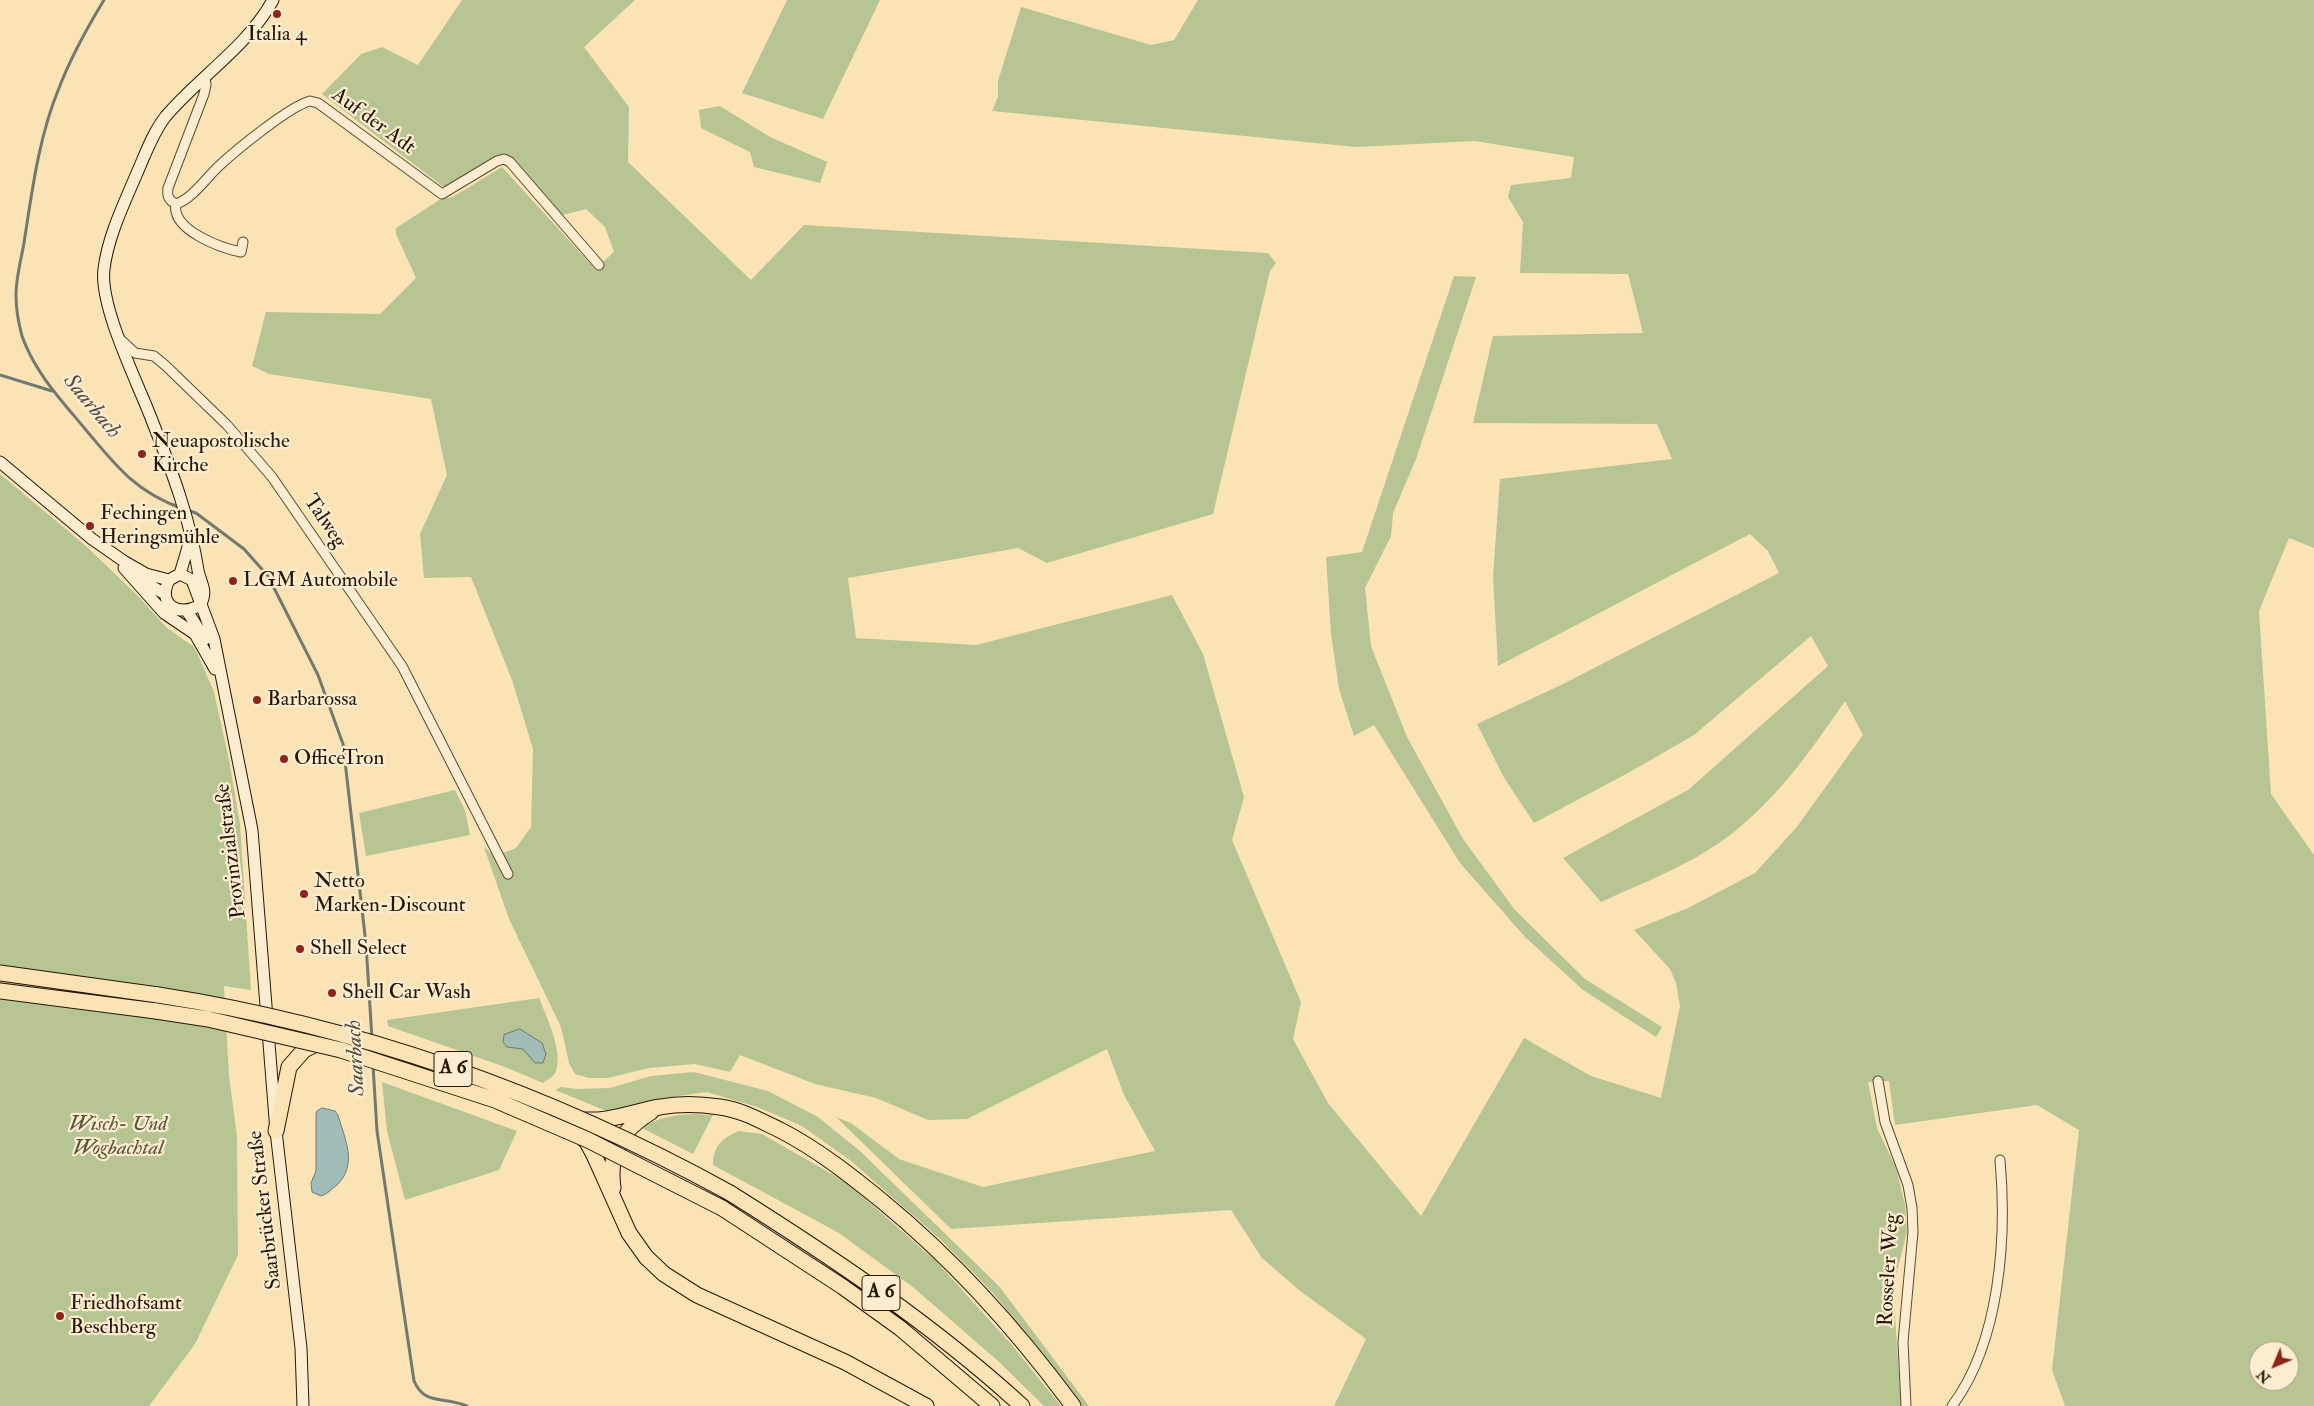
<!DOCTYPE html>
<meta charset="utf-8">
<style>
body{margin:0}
#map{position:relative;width:2314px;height:1406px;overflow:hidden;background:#fae4b6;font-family:"IM FELL Double Pica",serif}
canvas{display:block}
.north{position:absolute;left:2249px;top:1341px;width:50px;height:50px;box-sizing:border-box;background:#fcedd0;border:1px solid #a7977f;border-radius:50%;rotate:225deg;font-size:14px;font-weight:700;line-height:20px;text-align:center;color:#271505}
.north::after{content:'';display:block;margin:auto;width:18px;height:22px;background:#8f2418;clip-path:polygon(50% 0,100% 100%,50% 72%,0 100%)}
</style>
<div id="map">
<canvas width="2314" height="1406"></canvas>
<div class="north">N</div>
</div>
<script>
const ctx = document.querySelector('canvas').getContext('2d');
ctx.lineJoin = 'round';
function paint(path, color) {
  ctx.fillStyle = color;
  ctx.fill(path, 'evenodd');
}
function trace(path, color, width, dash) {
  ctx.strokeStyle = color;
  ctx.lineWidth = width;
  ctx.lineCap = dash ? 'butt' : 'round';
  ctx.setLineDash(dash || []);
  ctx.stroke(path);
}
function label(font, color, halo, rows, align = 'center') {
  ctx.font = font + ' "IM FELL Double Pica",serif';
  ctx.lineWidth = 4.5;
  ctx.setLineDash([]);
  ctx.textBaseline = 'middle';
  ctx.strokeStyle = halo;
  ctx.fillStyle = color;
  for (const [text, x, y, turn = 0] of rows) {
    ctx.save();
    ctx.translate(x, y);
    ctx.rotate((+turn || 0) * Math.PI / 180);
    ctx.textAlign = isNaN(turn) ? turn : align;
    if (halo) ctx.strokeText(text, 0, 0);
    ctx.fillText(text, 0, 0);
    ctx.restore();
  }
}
paint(new Path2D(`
 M 462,0 L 635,0 L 584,47 L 629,107 L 628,162 L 751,280 L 804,225 L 1268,253 L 1276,263 L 1270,271 L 1213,514 L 1047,563 L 1018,548 L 848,578 L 856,638 L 976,645 L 1172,595 L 1203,654 L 1244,797 L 1232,840 L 1301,1002 L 1293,1039 L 1328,1103 L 1421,1216 L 1524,1038 L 1591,1076 L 1661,1098 L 1680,1006 L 1676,983 L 1670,969 L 1634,930 L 1688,908 L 1755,873 L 1796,828 L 1863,735 L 1845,701 C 1814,746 1783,791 1741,826 C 1701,861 1649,880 1601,902 L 1563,858 L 1688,790 L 1828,666 L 1811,636 L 1694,735 L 1628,773 L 1534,823 L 1503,776 L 1477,724 L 1561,685 L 1779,573 L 1768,551 L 1750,534 L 1498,666 L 1493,576 L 1500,479 L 1672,459 L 1657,424 L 1473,423 L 1493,336 L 1643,333 L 1628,274 L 1520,273 L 1523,222 L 1508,197 L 1511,185 L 1571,178 L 1574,157 L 1475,141 L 1356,147 L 992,111 L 998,97 L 998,81 L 1021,7 L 1151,45 L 1174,40 L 1198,0 L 2314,0 L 2314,548 L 2289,538 L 2259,611 L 2271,794 L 2314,855 L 2314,1406 L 2065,1406 L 2052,1370 L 2079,1130 L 2037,1105 L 1895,1125 L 1889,1081 L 1868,1082 L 1877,1128 L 1896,1168 L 1905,1205 L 1907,1232 L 1893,1287 L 1901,1406 L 1334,1406 L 1366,1339 L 1299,1290 L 1262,1258 L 1231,1210 L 951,1229 L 836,1117 L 851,1123 L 899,1159 L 983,1187 L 1155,1151 L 1124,1095 L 1107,1049 L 967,1119 L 928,1120 L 876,1098 L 815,1084 L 740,1055 L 730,1072 L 695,1064 L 649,1068 L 608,1078 L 589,1078 L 575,1074 L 569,1063 L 561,1027 L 509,919 L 484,847 L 495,856 L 516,848 L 531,827 L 533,749 L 512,680 L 471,577 L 424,578 L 420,534 L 447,475 L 431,399 L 269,374 L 252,366 L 266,312 L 380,314 L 416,278 L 396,234 L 396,228 L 444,197 L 451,198 L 502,167 L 595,269 L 614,252 L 605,227 L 586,209 L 556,217 L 506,153 L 445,188 L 322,94 L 361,54 L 382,47 L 418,65 ZM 2259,1351 L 2289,1351 L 2289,1381 L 2259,1381 Z
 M 787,0 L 880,0 L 823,119 L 742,93 Z
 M 720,106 L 770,137 L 827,162 L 820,183 L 754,167 L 750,152 L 701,128 L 699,110 Z
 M 1454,276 L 1476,277 L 1416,459 L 1393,513 L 1391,536 L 1365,588 L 1371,646 L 1407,737 L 1463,839 L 1515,910 L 1585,979 L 1662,1027 L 1656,1037 L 1583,990 L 1525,937 L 1460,863 L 1374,725 L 1354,736 L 1339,689 L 1331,634 L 1326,557 L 1362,552 Z
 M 0,474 L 87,547 L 139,597 L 166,627 L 194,647 L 198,655 L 214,692 L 229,760 L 240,824 L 251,990 L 224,986 L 229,1076 L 237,1136 L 238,1255 L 195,1344 L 149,1406 L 0,1406 Z
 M 455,790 L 465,810 L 470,835 L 366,856 L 359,813 Z
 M 539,998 C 546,1016 565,1054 555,1073 C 553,1077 547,1080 543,1083 L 505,1067 L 388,1026 L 387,1020 Z
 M 694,1072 L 768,1091 L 818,1117 L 860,1151 L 999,1286 L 1089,1406 L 1082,1406 L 1041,1351 L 992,1292 L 940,1239 L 851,1161 L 802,1126 L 757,1107 L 707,1092 L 657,1099 L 609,1112 L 555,1090 L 561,1087 L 577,1089 L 610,1088 L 651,1076 Z
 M 382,1082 L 517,1131 L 499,1170 L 405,1200 L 387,1131 Z
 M 694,1114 L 713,1115 L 693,1154 L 642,1128 C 659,1117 674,1115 694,1114 Z
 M 738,1131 L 762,1134 L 846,1182 L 936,1261 L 1011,1344 L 1061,1406 L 1044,1406 L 998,1361 L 914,1288 L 839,1233 L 713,1165 C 713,1146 722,1139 738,1131 Z`), '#b7c593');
const water = new Path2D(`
 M 520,1029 L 542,1043 L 546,1054 L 543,1063 L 535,1063 L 523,1049 L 507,1047 L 503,1042 L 504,1035 Z
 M 322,1108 L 335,1111 L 338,1115 C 345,1140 358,1164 337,1185 C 331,1189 328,1194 321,1196 L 312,1192 L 311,1183 L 316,1171 L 316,1114 L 317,1111 Z`);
paint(water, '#a2bcb8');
trace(water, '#717970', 1);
trace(new Path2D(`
 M 104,0 C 87,28 71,57 59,88 C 39,136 32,191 24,243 C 21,260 16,278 16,295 C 16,307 19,325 22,336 C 35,373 62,401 86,430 C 116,466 136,492 181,508
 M 0,375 L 52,391
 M 187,510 L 196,513 L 244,549 L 268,576 L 318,675 L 343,744 L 366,944 L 372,1039
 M 373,1065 L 377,1131 L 414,1381 C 425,1406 443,1396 467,1406`), '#717970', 3);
const street = new Path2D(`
 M 205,76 L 206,85 L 204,94 L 168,188 C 167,196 168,200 176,204 C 193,198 206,178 219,166 C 236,150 290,106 310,101 L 318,103 L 442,194 L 497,161 L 504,159 L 510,162 L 599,265
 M 176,204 C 171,230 221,248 241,252 L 243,242
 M 120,339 L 135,353 L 154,356 L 166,366 L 227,425 L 272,477 L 402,666 L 508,874
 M 1878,1081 L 1885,1122 L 1908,1185 L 1912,1208 L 1913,1232 L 1903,1342 L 1906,1406
 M 1952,1406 C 2000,1342 2007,1238 2000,1160`);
const secondary = new Path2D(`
 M 0,462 L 92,539 L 125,562 L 146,574 L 169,580
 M 124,568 L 164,613 L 195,634 L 215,669
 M 180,574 L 191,537
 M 139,579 L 165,594
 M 201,603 C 208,591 200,582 198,570 C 190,519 172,471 153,423 C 139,385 99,307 104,269 C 108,236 124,204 137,173 C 145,155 153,132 166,116 C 200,76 247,47 273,0
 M 200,605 C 179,618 157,605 169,580 L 180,574 L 192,580 L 214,639 L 252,830 L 276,1131 L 301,1348 L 303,1406
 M 187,611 L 205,639`);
const highway = new Path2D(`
 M 0,973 L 158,995
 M 0,991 L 156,1011
 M 578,1119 C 605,1124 635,1111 660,1107 C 681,1103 700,1104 720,1107 C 742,1110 761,1121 780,1130 C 817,1149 850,1175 882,1201 C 955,1261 1017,1330 1073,1406
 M 276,1131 L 289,1067 L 304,1050 L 322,1041
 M 581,1136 L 587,1142 L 594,1155 L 629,1233 L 646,1257 L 664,1274 L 697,1295 L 845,1362 L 926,1406
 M 613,1188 C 608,1153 621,1130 651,1112
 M 730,1193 C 832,1257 932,1324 1022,1406
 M 722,1208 L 843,1287 L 900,1328 L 992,1406`);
trace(street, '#5c4931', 11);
trace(secondary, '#271505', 13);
trace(highway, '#271505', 17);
trace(street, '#fcedd0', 9);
trace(secondary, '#fcedd0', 11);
trace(highway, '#fae4b6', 15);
const highwayBridge = new Path2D(`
 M 158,995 C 359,1026 552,1095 730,1193
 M 156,1011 L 208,1019 L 341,1050 L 495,1100 L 588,1140 L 722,1208`);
trace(highwayBridge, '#271505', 17, []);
trace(highwayBridge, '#fae4b6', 15);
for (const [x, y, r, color] of [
 [277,14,5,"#8f2418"],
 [142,454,5,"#8f2418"],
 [90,526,5,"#8f2418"],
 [233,581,5,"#8f2418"],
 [257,700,5,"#8f2418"],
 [284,759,5,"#8f2418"],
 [304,894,5,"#8f2418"],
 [300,949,5,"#8f2418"],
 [332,993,5,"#8f2418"],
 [60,1316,5,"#8f2418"]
]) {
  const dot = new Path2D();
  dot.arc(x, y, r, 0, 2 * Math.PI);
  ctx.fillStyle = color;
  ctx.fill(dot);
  trace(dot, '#fcedd0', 2);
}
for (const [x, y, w] of [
 [453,1069,38],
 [881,1293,38]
]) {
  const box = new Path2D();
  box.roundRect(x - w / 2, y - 17.5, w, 35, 4);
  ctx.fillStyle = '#fcedd0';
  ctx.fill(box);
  trace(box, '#271505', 1);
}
label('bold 20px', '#271505', null, [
 ["A 6",453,1069],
 ["A 6",881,1293]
]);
label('21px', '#271505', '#fcedd0', [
 ["Italia 4",277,35,"center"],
 ["Neuapostolische",152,442],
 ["Kirche",152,466],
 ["Fechingen",100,514],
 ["Heringsmühle",100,538],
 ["LGM Automobile",243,581],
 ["Barbarossa",267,700],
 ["OfficeTron",294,759],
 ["Netto",314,882],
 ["Marken-Discount",314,906],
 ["Shell Select",310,949],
 ["Shell Car Wash",342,993],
 ["Friedhofsamt",70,1304],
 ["Beschberg",70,1328]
], 'left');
label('21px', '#271505', '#fcedd0', [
 ["Auf der Adt",373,122,36],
 ["Talweg",324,522,56],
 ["Provinzialstraße",232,851,-97],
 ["Saarbrücker Straße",266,1210,-97],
 ["Rosseler Weg",1890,1270,-87]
]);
label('italic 21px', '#595337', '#fcedd0', [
 ["Wisch- Und",118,1125],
 ["Wogbachtal",118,1149]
]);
label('italic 22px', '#524f44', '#fcedd0', [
 ["Saarbach",91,407,50],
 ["Saarbach",357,1058,-93]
]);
</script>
